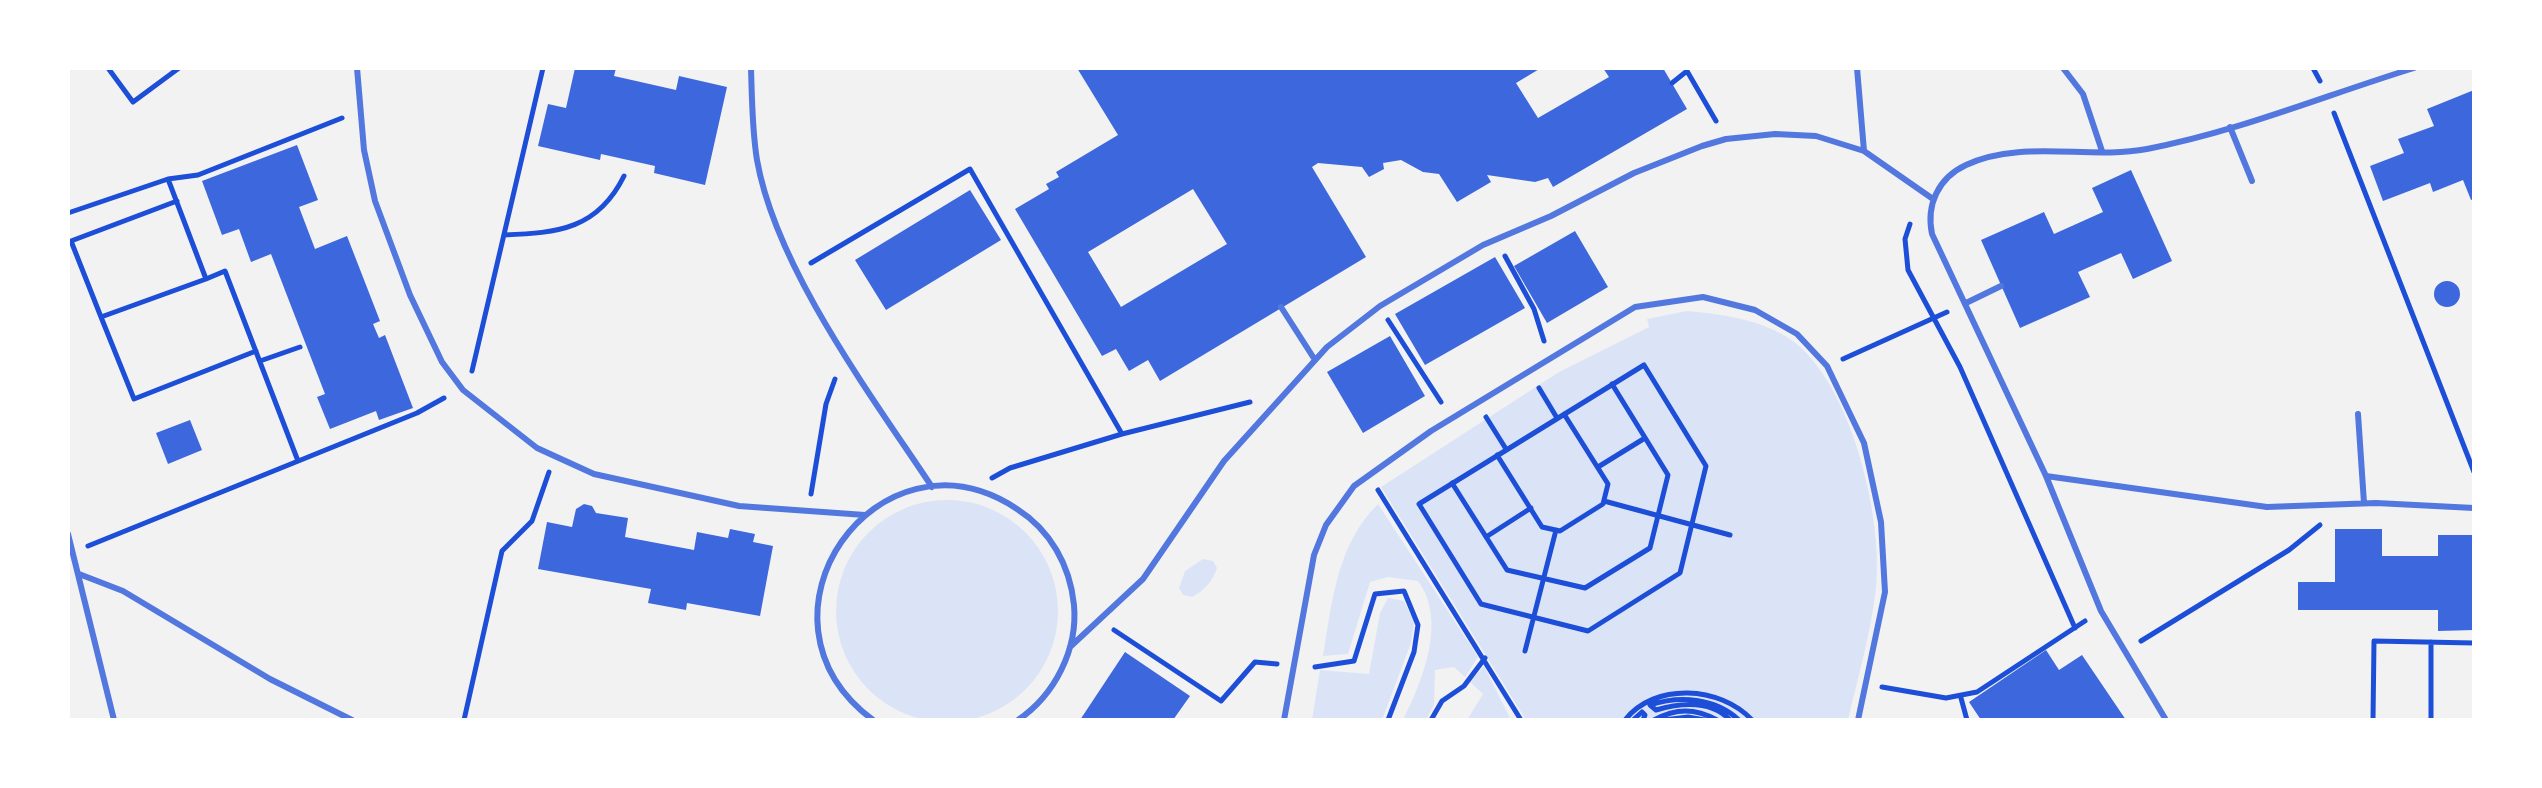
<!DOCTYPE html>
<style>
body{margin:0}
#map{position:relative;width:2542px;height:788px;overflow:hidden;background:#f2f2f2;font-family:Lato,sans-serif}
canvas{display:block}
.frame{position:absolute;inset:0;border:70px solid #fff;pointer-events:none}
</style>
<div id="map">
<canvas width="2542" height="788"></canvas>
<div class="frame"></div>
</div>
<script>
const ctx = document.querySelector('canvas').getContext('2d');
ctx.lineJoin = 'round';
function paint(path, color) {
  ctx.fillStyle = color;
  ctx.fill(path, 'evenodd');
}
function trace(path, color, width, dash) {
  ctx.strokeStyle = color;
  ctx.lineWidth = width;
  ctx.lineCap = dash ? 'butt' : 'round';
  ctx.setLineDash(dash || []);
  ctx.stroke(path);
}
paint(new Path2D(`
 M 1687,311 C 1721,314 1757,319 1787,337 C 1850,376 1884,519 1876,588 C 1871,632 1858,677 1848,720 L 1526,720 L 1381,487 L 1559,372 L 1649,327 L 1647,319 Z
 M836 611a111 111 0 1 1 222 0a111 111 0 1 1-222 0Z
 M 1378,504 L 1478,657 L 1465,677 L 1454,667 L 1435,670 L 1434,705 L 1426,720 L 1403,720 C 1423,680 1447,620 1418,581 L 1388,577 L 1370,582 L 1348,654 L 1323,656 C 1332,602 1337,544 1378,504 Z
 M 1203,559 L 1213,561 L 1217,568 C 1213,581 1204,591 1192,597 L 1183,595 L 1179,588 L 1185,571 Z
 M 1388,598 L 1404,601 L 1414,622 L 1411,643 L 1382,720 L 1312,720 L 1320,670 L 1369,674 L 1380,613 Z
 M 1484,666 L 1511,720 L 1467,720 L 1483,694 L 1470,682 Z`), '#dbe4f7');
paint(new Path2D(`
 M 575,68 L 616,68 L 614,76 L 676,90 L 679,76 L 727,87 L 705,185 L 654,173 L 655,166 L 601,154 L 600,160 L 538,146 L 548,104 L 566,108 Z
 M 1077,68 L 1541,68 L 1516,83 L 1538,118 L 1609,77 L 1603,68 L 1663,68 L 1687,109 L 1553,187 L 1548,178 L 1535,182 L 1487,175 L 1491,182 L 1457,202 L 1439,174 L 1423,172 L 1401,160 L 1383,163 L 1384,169 L 1369,177 L 1362,167 L 1318,163 L 1312,167 L 1366,257 L 1160,381 L 1148,360 L 1129,371 L 1116,349 L 1102,356 L 1015,209 L 1049,189 L 1046,184 L 1059,177 L 1056,172 L 1118,135 ZM 1193,189 L 1227,244 L 1121,307 L 1088,252 Z
 M 2474,90 L 2474,199 L 2471,200 L 2463,180 L 2433,192 L 2430,183 L 2383,201 L 2370,166 L 2404,153 L 2398,139 L 2434,126 L 2427,109 Z
 M 297,145 L 318,200 L 299,207 L 315,249 L 347,236 L 380,321 L 373,324 L 379,338 L 385,335 L 413,408 L 379,420 L 376,411 L 330,429 L 317,397 L 325,394 L 271,254 L 251,262 L 239,229 L 222,235 L 202,181 Z
 M 2131,170 L 2172,261 L 2133,279 L 2121,253 L 2078,272 L 2090,297 L 2020,328 L 1981,240 L 2044,212 L 2054,234 L 2103,212 L 2092,188 Z
 M 970,190 L 1001,240 L 886,310 L 855,260 Z
 M 1575,231 L 1608,287 L 1547,323 L 1514,266 Z
 M 1495,257 L 1525,308 L 1425,365 L 1395,314 Z
 M2434 294a13 13 0 1 1 26 0a13 13 0 1 1-26 0Z
 M 1390,336 L 1425,396 L 1363,433 L 1327,372 Z
 M 190,420 L 202,450 L 168,464 L 156,433 Z
 M 584,504 L 592,506 L 596,513 L 628,518 L 625,537 L 694,550 L 697,532 L 728,538 L 730,529 L 755,534 L 753,542 L 773,546 L 760,616 L 687,603 L 686,610 L 648,603 L 651,589 L 538,569 L 547,522 L 572,527 L 576,509 Z
 M 2335,529 L 2382,529 L 2382,556 L 2438,556 L 2438,535 L 2474,535 L 2474,630 L 2438,631 L 2438,610 L 2298,610 L 2298,582 L 2335,582 Z
 M 2046,650 L 2059,670 L 2082,655 L 2126,720 L 1981,720 L 1969,702 Z
 M 1125,652 L 1190,696 L 1173,720 L 1080,720 Z`), '#3d67dc');
trace(new Path2D(`
 M 108,68 L 133,102 L 179,68
 M 2313,68 L 2320,81
 M 1672,83 L 1687,71 L 1716,121
 M 2334,113 L 2474,472
 M 168,179 L 206,279 L 225,271 L 298,461
 M 177,201 L 71,241 L 101,317 L 206,279
 M 68,213 L 168,179 L 198,175 L 342,118
 M 1910,224 L 1905,239 L 1908,270 L 1960,367 L 2075,628
 M 504,235 C 558,233 598,229 624,176
 M 1505,256 L 1534,309 L 1544,341
 M 811,263 L 970,169 L 1122,434
 M 101,317 L 134,399 L 256,351
 M 1388,320 L 1441,402
 M 1843,359 L 1947,312
 M 260,361 L 300,347
 M 1644,365 L 1706,466 L 1680,573 L 1588,631 L 1481,604 L 1419,504 Z
 M 472,371 L 543,68
 M 1539,388 L 1557,418
 M 1486,417 L 1506,449
 M 1497,455 L 1542,527 L 1560,531 L 1603,504 L 1608,484 L 1564,414
 M 1598,467 L 1645,438
 M 992,478 L 1010,468 L 1122,434 L 1250,402
 M 1452,483 L 1507,570 L 1585,588 L 1650,548 L 1668,475 L 1612,384
 M 1378,490 L 1521,720
 M 811,494 L 826,404 L 835,379
 M 1604,501 L 1730,535
 M 1486,537 L 1531,508
 M 88,546 L 417,413 L 444,398
 M 1114,630 L 1221,701 L 1255,662 L 1277,664
 M 2141,641 L 2289,550 L 2320,525
 M 1525,651 L 1556,530
 M 1315,667 L 1354,661 L 1375,594 L 1404,591 L 1418,625 L 1414,652 L 1388,720
 M 1882,687 L 1946,698 L 1977,692 L 2085,621
 M 1961,698 L 1967,720
 M 464,720 L 502,551 L 532,521 L 549,472
 M 1431,720 L 1442,701 L 1464,686 L 1485,658
 M 1625,720 C 1655,682 1720,686 1752,720
 M 1633,720 L 1642,712 L 1645,715 L 1643,720
 M 1654,720 C 1676,708 1695,708 1717,720
 M 1664,720 L 1688,717 L 1704,720
 M 1730,720 C 1711,700 1680,703 1656,710 L 1650,705 C 1680,695 1715,698 1739,720
 M 2373,720 L 2374,641 L 2474,643
 M 2431,720 L 2431,642`), '#1d4ed8', 5);
trace(new Path2D(`
 M 357,68 L 364,150 L 375,201 L 410,295 L 442,362 L 463,390 L 537,448 L 594,474 L 739,506 L 865,515
 M 751,68 C 752,98 752,130 757,160 C 776,268 871,395 932,487
 M 1857,68 L 1864,151
 M 2063,68 L 2083,94 L 2102,151
 M 2230,127 L 2252,181
 M 1966,303 L 2001,286
 M 1281,307 L 1315,360
 M 2358,414 L 2364,503
 M 2046,476 L 2267,507 L 2376,503 L 2474,508
 M 68,534 L 114,720
 M 79,574 L 123,591 L 270,679 L 352,720
 M 1070,647 L 1143,579 L 1224,461 L 1327,347 L 1380,306 L 1483,245 L 1551,216 L 1634,173 L 1702,146 L 1726,139 L 1775,134 L 1816,136 L 1864,151 L 1933,199
 M 873,720 C 736,618 878,417 1017,509 C 1050,530 1070,565 1074,605 C 1078,649 1055,695 1018,720
 M 1284,720 L 1314,555 L 1326,525 L 1354,486 L 1431,431 L 1635,307 L 1703,297 L 1755,310 L 1797,334 L 1827,366 L 1864,443 L 1881,522 L 1885,592 L 1858,720
 M 2166,720 L 2101,611 L 2046,476 L 1932,234 C 1926,205 1938,178 1966,165 C 2021,139 2089,160 2147,149 C 2237,132 2326,95 2414,68`), '#5277de', 6);
</script>
